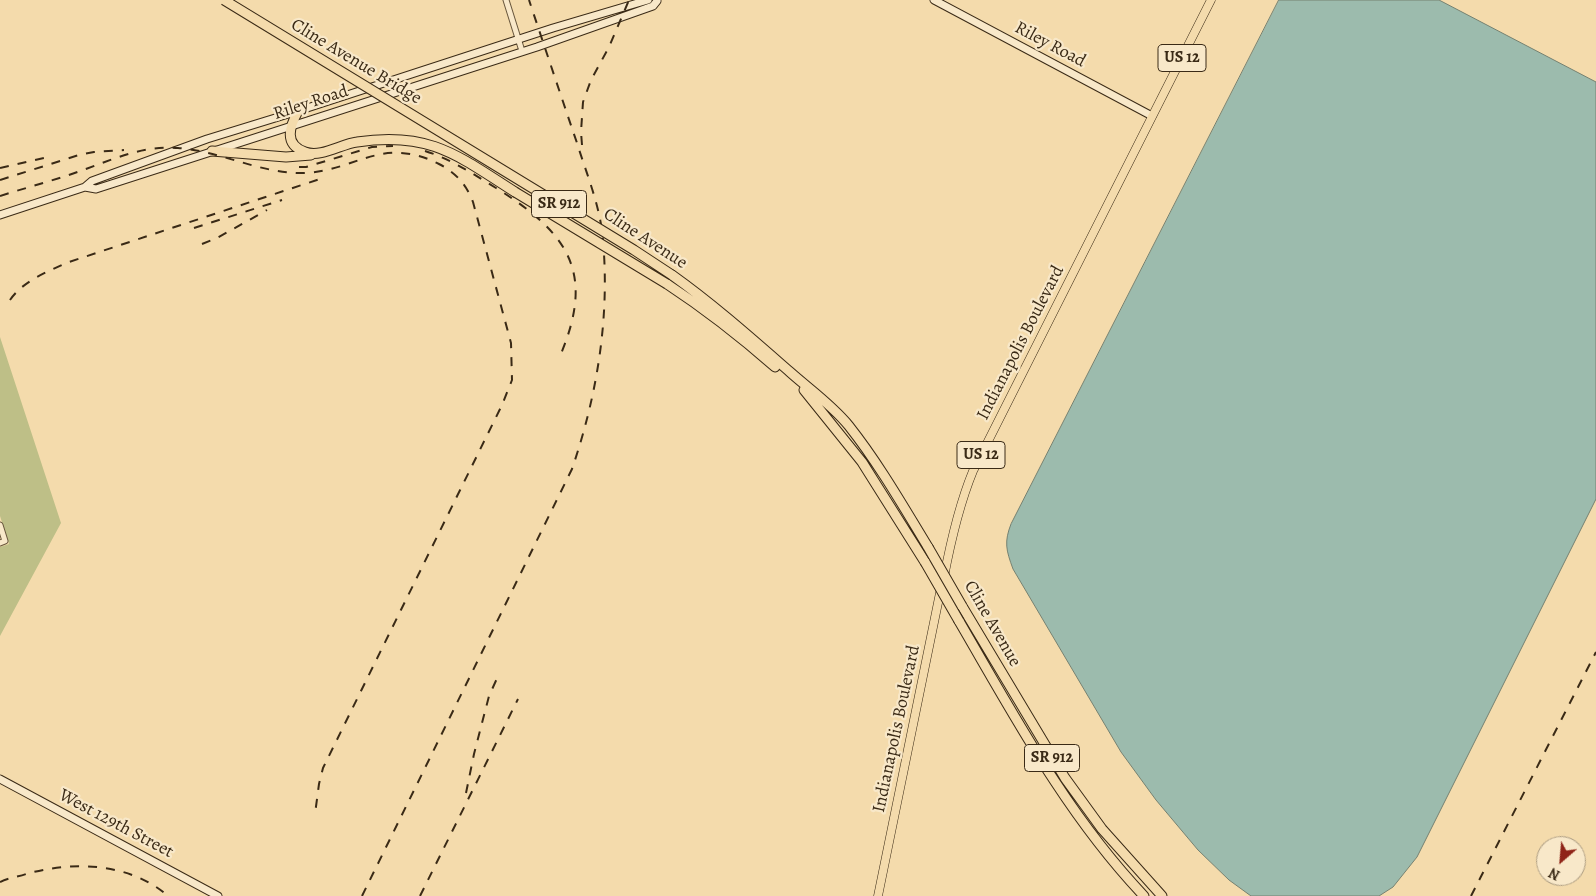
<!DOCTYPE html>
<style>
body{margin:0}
#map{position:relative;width:1596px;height:896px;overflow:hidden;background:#f4dbac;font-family:Alegreya,serif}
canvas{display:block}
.north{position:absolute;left:1536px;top:836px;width:50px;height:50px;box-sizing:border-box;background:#f8e8c9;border:1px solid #ac9c81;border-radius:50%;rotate:207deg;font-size:14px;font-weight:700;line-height:20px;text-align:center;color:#3a2a16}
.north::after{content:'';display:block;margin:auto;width:18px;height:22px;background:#8f2418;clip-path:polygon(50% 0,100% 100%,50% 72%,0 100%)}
</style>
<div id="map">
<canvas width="1596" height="896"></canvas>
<div class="north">N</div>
</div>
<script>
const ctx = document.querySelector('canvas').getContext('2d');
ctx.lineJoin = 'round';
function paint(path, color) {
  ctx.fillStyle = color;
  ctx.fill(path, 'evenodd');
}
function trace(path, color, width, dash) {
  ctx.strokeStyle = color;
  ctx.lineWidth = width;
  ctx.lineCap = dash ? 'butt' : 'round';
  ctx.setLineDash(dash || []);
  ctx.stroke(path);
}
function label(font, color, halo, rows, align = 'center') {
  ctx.font = font + ' Alegreya,serif';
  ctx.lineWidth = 4.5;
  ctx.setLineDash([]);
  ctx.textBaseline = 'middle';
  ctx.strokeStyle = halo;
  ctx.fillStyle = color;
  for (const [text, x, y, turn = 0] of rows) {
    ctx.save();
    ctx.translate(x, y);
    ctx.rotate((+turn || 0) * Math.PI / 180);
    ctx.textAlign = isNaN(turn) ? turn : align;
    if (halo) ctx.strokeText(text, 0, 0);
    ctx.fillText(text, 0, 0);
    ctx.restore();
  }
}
paint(new Path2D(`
 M 0,337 L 61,523 L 0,636 L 0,547 L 9,544 L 0,516 Z`), '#bebf87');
const water = new Path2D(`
 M 1279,0 L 1439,0 L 1596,82 L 1596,499 L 1417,857 L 1393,887 L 1379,896 L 1251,896 L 1229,880 L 1198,850 L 1156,800 L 1121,752 L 1013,569 C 1006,550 1004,542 1011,524 Z`);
paint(water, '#9cbbad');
trace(water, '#758171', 1);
const minor = new Path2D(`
 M 506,0 L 522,51
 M 0,525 L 5,541 L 0,543`);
const secondary = new Path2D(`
 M 934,0 L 1152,116
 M 85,187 L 96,189 L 537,47 L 653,6 L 657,1
 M 0,215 L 85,187 L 92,181 L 207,139 L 298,111 L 553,28 L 648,0
 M 0,779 L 218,896`);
const primary = new Path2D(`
 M 944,577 C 951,540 959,505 973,471 L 1211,0
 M 878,896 L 941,588`);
const motorway = new Path2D(`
 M 298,111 C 290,126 283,144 305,152 C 321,158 341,144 357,142 C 429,131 457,155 515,192
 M 212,151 L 286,157 L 311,155
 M 672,275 C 714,305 751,338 790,372 C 809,389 832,405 849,426 C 879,464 903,506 928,547
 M 667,284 C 705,309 741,337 775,367
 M 804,390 L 862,462 L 925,562
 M 962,606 L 1065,778 L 1102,829 L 1162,896
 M 959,621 C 1015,717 1067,815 1144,896`);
trace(minor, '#68563c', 7);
trace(secondary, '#3a2a16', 9);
trace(primary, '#3a2a16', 9);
trace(motorway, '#3a2a16', 11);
trace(minor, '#f8e8c9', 5);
trace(secondary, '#f8e8c9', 7);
trace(primary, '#f4dbac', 8);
trace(motorway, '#f4dbac', 9);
trace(new Path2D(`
 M 582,145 L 581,132 L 583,102 L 591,80 L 609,47 L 629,0
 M 425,151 C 451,159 473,174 496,188 C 568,233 596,272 560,356
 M 299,167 L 306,167 L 372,147 L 393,146
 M 0,168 L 48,157
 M 0,180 L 79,155 L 94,152 L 124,150
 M 0,196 C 28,187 56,180 83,170 C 114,159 144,145 178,148 C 221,151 260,174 304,173 C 356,171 382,135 439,164 C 456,173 466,184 473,202 L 511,343 L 512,380 L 502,405 L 323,768 L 319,784 L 315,814
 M 194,228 L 282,200
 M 202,244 L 217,238 L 267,210
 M 10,300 C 23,281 47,272 66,263 L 326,177
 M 466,793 L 474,754 L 489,696 L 499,674
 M 0,882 C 8,878 17,877 26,874 C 72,861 129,862 168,896
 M 362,896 L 572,469 C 598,393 611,311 602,231 C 598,201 586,172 577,143 C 561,96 545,48 529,0
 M 420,896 L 518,699
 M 1471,896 L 1596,652`), '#3a2a16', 2, [9, 9]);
const motorwayBridge = new Path2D(`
 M 224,0 L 634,250 L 672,275
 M 515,192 L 667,284
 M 928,547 L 962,606
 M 925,562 L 959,621`);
trace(motorwayBridge, '#3a2a16', 11, []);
trace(motorwayBridge, '#f4dbac', 9);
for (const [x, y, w] of [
 [1182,58,48],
 [559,204,55],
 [981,455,48],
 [1052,758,55]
]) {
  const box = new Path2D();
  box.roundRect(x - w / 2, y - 13.5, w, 27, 4);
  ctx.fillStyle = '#f8e8c9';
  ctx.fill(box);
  trace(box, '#3a2a16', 1);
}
label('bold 16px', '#3a2a16', null, [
 ["US 12",1182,58],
 ["SR 912",559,204],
 ["US 12",981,455],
 ["SR 912",1052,758]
]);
label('18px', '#3a2a16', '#f8e8c9', [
 ["Riley Road",1050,45,28],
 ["Cline Avenue Bridge",356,62,31],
 ["Riley Road",311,103,-18],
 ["Cline Avenue",645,239,33],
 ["Indianapolis Boulevard",1021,343,-63],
 ["Cline Avenue",992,624,60],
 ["Indianapolis Boulevard",897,729,-78],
 ["West 129th Street",116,824,28]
]);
</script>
